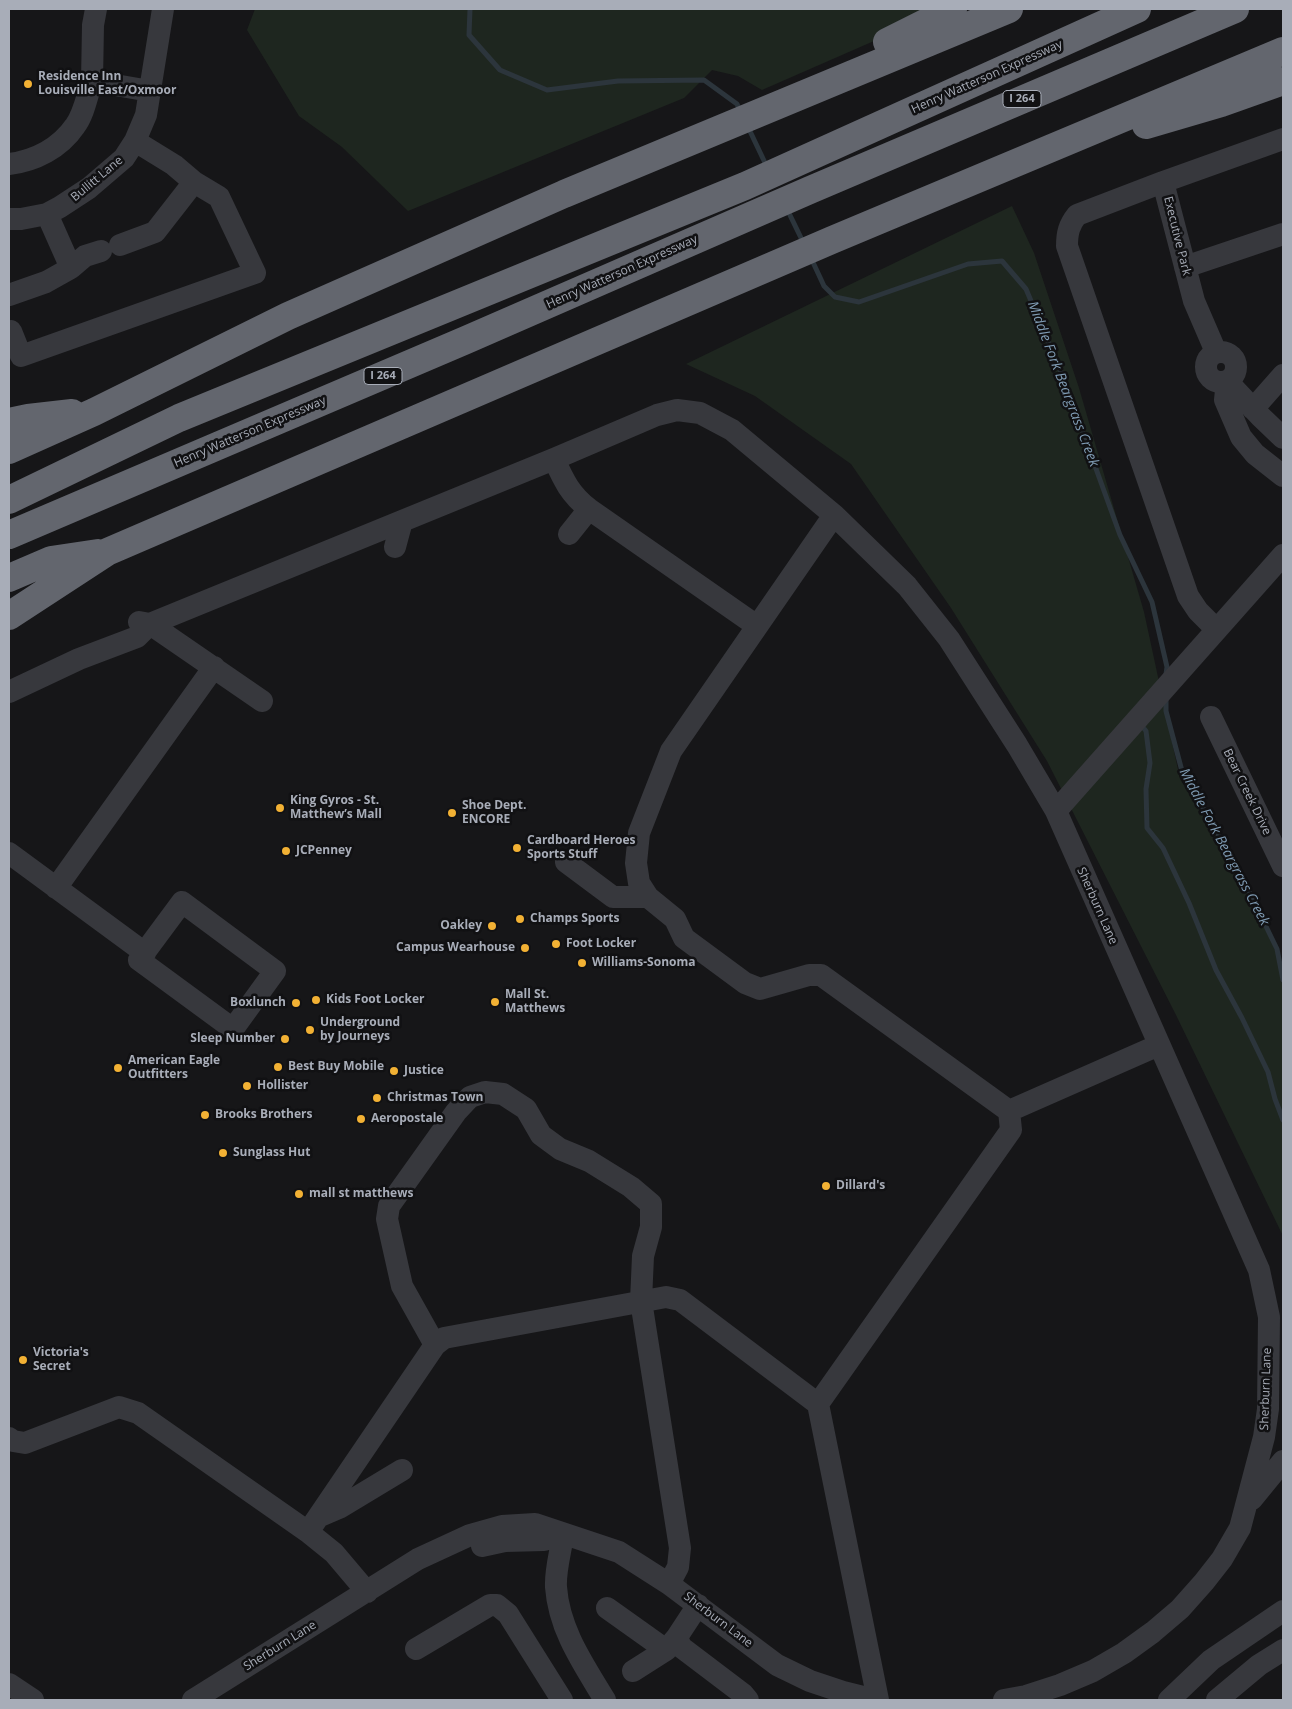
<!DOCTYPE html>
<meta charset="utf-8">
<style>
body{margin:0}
#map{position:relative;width:1292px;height:1709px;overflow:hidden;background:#161618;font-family:"Open Sans",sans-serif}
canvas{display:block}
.frame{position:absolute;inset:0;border:10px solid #a8adb8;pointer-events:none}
</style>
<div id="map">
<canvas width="1292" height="1709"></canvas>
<div class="frame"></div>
</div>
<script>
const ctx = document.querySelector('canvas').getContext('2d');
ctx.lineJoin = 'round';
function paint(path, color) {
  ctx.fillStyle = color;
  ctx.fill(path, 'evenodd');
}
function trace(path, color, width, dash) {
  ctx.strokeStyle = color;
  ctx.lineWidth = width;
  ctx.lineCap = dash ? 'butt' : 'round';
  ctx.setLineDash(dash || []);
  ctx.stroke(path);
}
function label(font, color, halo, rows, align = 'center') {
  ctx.font = font + ' "Open Sans",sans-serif';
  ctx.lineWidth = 5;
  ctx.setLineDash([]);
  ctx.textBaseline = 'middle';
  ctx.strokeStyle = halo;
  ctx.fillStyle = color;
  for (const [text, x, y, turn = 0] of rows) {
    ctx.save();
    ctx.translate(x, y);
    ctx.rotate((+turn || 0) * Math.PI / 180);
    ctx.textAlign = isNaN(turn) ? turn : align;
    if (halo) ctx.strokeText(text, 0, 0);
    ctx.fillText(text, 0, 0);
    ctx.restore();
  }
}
paint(new Path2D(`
 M 255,9 L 937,9 L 890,34 L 762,90 L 738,76 L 712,70 L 684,98 L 408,211 L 342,147 L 299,116 L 247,30 Z
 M 1012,206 L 1034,253 L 1079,388 L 1144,612 L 1180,779 L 1238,873 L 1283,966 L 1283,1236 L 1176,1015 L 1047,761 L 951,608 L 851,464 L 755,396 L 686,364 Z`), '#1e261f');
trace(new Path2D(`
 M 470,9 L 469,35 L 500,70 L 547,90 L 618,81 L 704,80 L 737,104 L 741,113
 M 748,127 L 767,167
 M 787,209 L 804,244
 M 811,258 L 824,286 L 835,297 L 859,302 L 968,264 L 1002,261 L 1026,289 L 1061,372 L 1120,535 L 1152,602 L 1167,667 L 1166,674
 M 1166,698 L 1166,711 L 1182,771 L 1242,877 L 1277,949 L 1283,980
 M 1141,725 L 1146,731 L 1150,763 L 1146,789 L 1147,828 L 1163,848 L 1189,903 L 1216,970 L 1242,1018 L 1268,1072 L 1275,1099 L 1283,1120`), '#2c353c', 5);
trace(new Path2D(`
 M 92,81 L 93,25 L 96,9
 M 9,164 C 35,161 60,148 75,126 C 84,114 87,96 92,81 L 150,91
 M 1163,182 L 1077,215 C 1069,225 1067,233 1067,246 L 1188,596 L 1198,611 L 1216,629
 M 9,219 L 21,219 L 47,214 L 60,207 L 89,188 L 124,158 L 135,141 L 146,115 L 163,9
 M 120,245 L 155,232 L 194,182 L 174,165 L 135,141
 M 1185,267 L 1283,234
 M 71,268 L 85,256 L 101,251
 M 9,295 L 46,282 L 71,268 L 47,214
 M 11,331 L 21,356 L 255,273 L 219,197 L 194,182
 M1206 367a15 15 0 1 1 30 0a15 15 0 1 1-30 0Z
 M 1216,352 L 1194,301 L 1163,182 L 1283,139
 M 1227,381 L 1225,400 L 1241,437 L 1255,454 L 1283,476
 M 1227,381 L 1260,416 L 1283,438
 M 1253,409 L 1283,375
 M 554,459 C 564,481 570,494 589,509 L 757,626
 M 834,515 L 671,751 L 639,833 L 636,863 L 639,883 L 648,897 L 675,919 L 684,938 L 745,983 L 760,989 L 809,975 L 821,975 L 1009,1111 L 1159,1045
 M 569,534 L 589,509
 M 395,547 L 402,521
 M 139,622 L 150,624 L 262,701
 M 9,692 L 79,659 L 137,637 L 150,624 L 554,459 L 657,415 L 677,410 L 700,413 L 732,430 L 834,515 L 907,586 L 949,639 L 1017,745 L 1056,811 L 1259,1270 L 1269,1317 L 1268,1409 L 1264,1437 L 1240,1528 L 1222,1559 L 1204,1582 L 1180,1609 L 1153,1632 L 1124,1653 L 1093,1671 L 1060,1685 L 1026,1696 L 1004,1700
 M 1211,717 L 1283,866
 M 1056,811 L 1283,555
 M 9,853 L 145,953
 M 566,862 L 613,897 L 648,897
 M 56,888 L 214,667
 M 182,902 L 275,971 L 233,1029 L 139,960 Z
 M 435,1345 L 402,1286 L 387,1219 L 389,1206 L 456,1112 L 470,1097 L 485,1092 L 503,1094 L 526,1109 L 541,1135 L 560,1149 L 589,1161 L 631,1187 L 651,1204 L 651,1227 L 643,1256 L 641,1301 L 680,1548 L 678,1567 L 669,1584
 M 9,1438 L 13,1441 L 25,1443 L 119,1407 L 138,1413 L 308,1532 L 334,1553 L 367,1592
 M 1252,1499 L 1283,1461
 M 318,1517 L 339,1508 L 402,1470
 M 308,1532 L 435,1345 L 444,1338 L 666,1297 L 680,1300 L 818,1404
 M 563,1534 C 561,1551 555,1570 556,1587 C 559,1630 584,1665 605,1700
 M 482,1546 L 505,1541 L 544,1540 L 563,1534
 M 698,1605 L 677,1637 L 681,1647 L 743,1694 L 748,1700
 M 607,1608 L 666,1650 L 677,1637
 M 416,1649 L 490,1605 L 497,1605 L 508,1614 L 562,1700
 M 633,1671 L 666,1650
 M 9,1684 L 33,1700
 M 193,1700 L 418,1559 L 470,1535 L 502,1526 L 535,1524 L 619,1552 L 669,1584 L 777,1665 L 810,1681 L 843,1692 L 875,1700
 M 878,1700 L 818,1404 L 1011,1130 L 1009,1111
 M 1169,1700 L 1211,1660 L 1283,1611
 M 1217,1700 L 1259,1665 L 1283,1650`), '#37383d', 22);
trace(new Path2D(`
 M 887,42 L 953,9
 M 1146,125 L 1221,103 L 1283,81
 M 9,422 L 28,418 L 72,413
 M 9,450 L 94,412 L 288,316 L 564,194 L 1009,9
 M 9,500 L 179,418 L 745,186 L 1137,9
 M 9,535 L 466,340 L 810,190 L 1235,9
 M 9,578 L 51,560 L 98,553
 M 9,616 L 107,552 L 832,240 L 1283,51`), '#63666e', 28);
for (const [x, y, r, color] of [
 [28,84,5,"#f2b134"],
 [280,808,5,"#f2b134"],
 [452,813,5,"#f2b134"],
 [517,848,5,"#f2b134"],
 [286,851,5,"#f2b134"],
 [520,919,5,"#f2b134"],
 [492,926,5,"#f2b134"],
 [556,944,5,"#f2b134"],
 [525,948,5,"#f2b134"],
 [582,963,5,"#f2b134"],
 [316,1000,5,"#f2b134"],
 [495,1002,5,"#f2b134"],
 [296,1003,5,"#f2b134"],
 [310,1030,5,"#f2b134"],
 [285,1039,5,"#f2b134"],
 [278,1067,5,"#f2b134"],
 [118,1068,5,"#f2b134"],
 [394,1071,5,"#f2b134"],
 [247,1086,5,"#f2b134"],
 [377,1098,5,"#f2b134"],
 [205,1115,5,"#f2b134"],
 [361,1119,5,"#f2b134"],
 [223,1153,5,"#f2b134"],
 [826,1186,5,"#f2b134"],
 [299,1194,5,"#f2b134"],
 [23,1360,5,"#f2b134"]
]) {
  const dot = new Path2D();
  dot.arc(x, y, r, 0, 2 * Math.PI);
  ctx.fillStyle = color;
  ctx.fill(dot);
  trace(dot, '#111113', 2);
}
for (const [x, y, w] of [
 [1022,99,38],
 [383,376,38]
]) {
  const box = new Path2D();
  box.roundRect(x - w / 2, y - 8.5, w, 17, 4);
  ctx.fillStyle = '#111113';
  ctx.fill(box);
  trace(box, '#a8adb8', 1);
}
label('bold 11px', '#a8adb8', null, [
 ["I 264",1022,99],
 ["I 264",383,376]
]);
label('bold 12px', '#a8adb8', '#111113', [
 ["Residence Inn",38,77],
 ["Louisville East/Oxmoor",38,91],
 ["King Gyros - St.",290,801],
 ["Matthew’s Mall",290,815],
 ["Shoe Dept.",462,806],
 ["ENCORE",462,820],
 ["Cardboard Heroes",527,841],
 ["Sports Stuff",527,855],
 ["JCPenney",296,851],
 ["Champs Sports",530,919],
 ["Oakley",482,926,"right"],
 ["Foot Locker",566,944],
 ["Campus Wearhouse",515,948,"right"],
 ["Williams-Sonoma",592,963],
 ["Mall St.",505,995],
 ["Matthews",505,1009],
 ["Kids Foot Locker",326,1000],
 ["Boxlunch",286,1003,"right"],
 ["Underground",320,1023],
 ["by Journeys",320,1037],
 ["Sleep Number",275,1039,"right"],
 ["American Eagle",128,1061],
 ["Outfitters",128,1075],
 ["Best Buy Mobile",288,1067],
 ["Justice",404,1071],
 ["Hollister",257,1086],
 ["Christmas Town",387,1098],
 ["Brooks Brothers",215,1115],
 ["Aeropostale",371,1119],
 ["Sunglass Hut",233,1153],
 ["Dillard's",836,1186],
 ["mall st matthews",309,1194],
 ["Victoria's",33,1353],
 ["Secret",33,1367]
], 'left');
label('12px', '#a8adb8', '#111113', [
 ["Henry Watterson Expressway",987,77,-24],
 ["Bullitt Lane",97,179,-40],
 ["Executive Park",1177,236,76],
 ["Henry Watterson Expressway",622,272,-24],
 ["Henry Watterson Expressway",250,432,-23],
 ["Bear Creek Drive",1247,792,64],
 ["Sherburn Lane",1097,906,66],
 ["Sherburn Lane",1266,1389,-88],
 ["Sherburn Lane",718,1620,37],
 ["Sherburn Lane",280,1646,-32]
]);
label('italic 14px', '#7f9bb3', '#111113', [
 ["Middle Fork Beargrass Creek",1063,384,69],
 ["Middle Fork Beargrass Creek",1224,847,62]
]);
</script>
